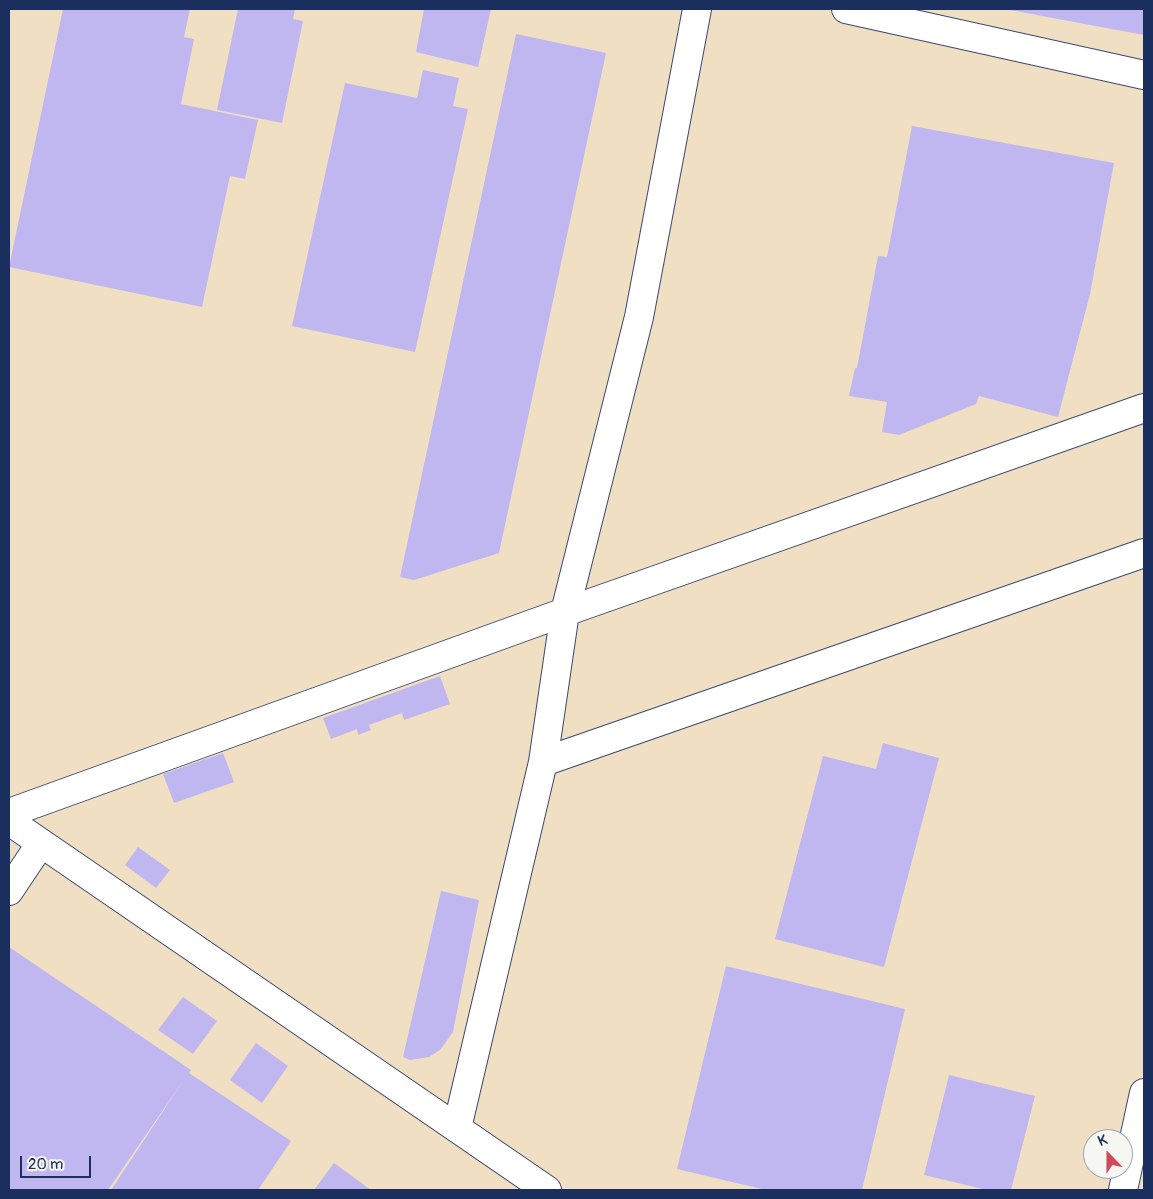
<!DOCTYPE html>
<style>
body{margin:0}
#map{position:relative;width:1153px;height:1199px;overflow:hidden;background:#f0dfc2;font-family:Pangolin,sans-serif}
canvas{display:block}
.frame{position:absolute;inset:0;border:10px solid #1b2f5e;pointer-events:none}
.north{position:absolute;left:1083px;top:1129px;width:50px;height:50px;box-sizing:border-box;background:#f6f6f2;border:1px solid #9ea6b7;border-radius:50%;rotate:338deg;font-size:14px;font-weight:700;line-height:20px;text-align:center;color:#1b2f5e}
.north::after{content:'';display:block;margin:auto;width:18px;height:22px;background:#d1495b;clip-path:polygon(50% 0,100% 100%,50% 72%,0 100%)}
.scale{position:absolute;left:20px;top:1156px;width:71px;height:22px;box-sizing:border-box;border:2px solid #1b2f5e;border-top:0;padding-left:6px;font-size:15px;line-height:18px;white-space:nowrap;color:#1b2f5e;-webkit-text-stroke:4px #f6f6f2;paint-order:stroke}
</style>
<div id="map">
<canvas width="1153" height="1199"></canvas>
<div class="frame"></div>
<div class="north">K</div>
<div class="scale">20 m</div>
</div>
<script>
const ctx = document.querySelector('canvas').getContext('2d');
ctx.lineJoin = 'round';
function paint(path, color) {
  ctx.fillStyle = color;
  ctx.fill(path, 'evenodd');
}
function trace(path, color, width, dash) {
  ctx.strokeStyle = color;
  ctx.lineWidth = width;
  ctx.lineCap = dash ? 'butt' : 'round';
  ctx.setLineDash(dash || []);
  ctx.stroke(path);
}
paint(new Path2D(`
 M 63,9 L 190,9 L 184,37 L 194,39 L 181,104 L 258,120 L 245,179 L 230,176 L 202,307 L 9,267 Z
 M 238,9 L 295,9 L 293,19 L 303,21 L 282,123 L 217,110 Z
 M 424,9 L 491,9 L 478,67 L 416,52 Z
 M 1010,9 L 1144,9 L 1144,35 L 1010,10 Z
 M 516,34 L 606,53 L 499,553 L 414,580 L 400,577 Z
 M 423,70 L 459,78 L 453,106 L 468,109 L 415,352 L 292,326 L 345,83 L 417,98 Z
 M 912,126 L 1114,163 L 1090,294 L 1058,417 L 979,396 L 976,404 L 899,435 L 882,432 L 887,402 L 849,396 L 855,368 L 857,368 L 878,256 L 887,257 Z
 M 440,676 L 450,704 L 404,720 L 402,713 L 369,725 L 371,730 L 358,735 L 357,729 L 331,739 L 323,718 Z
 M 883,743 L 939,758 L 884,967 L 775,939 L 823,756 L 876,769 Z
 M 223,753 L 234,782 L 174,803 L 163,774 Z
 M 138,847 L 170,870 L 156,888 L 125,865 Z
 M 441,891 L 479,900 L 453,1032 L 440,1050 L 429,1057 L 410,1060 L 403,1057 Z
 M 9,947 L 191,1070 L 189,1073 L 291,1141 L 258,1190 L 111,1190 L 183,1081 L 108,1190 L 9,1190 Z
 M 726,966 L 905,1009 L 862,1190 L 766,1190 L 677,1169 Z
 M 183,997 L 217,1021 L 193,1054 L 158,1030 Z
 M 256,1043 L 288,1066 L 262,1103 L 230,1080 Z
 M 949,1075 L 1035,1096 L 1011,1190 L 987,1190 L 924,1175 Z
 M 334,1163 L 371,1190 L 314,1190 Z`), '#c0b7f1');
const minor = new Path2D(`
 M 846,9 L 1144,75
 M 543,762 L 1144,553
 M 9,813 L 565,612 L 1144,408
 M 9,821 L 547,1190
 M 9,891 L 41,843
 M 457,1128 L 543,762 L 565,612 L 639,317 L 697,9
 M 1123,1190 L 1144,1093`);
trace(minor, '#3b496d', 30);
trace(minor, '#fff', 28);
</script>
